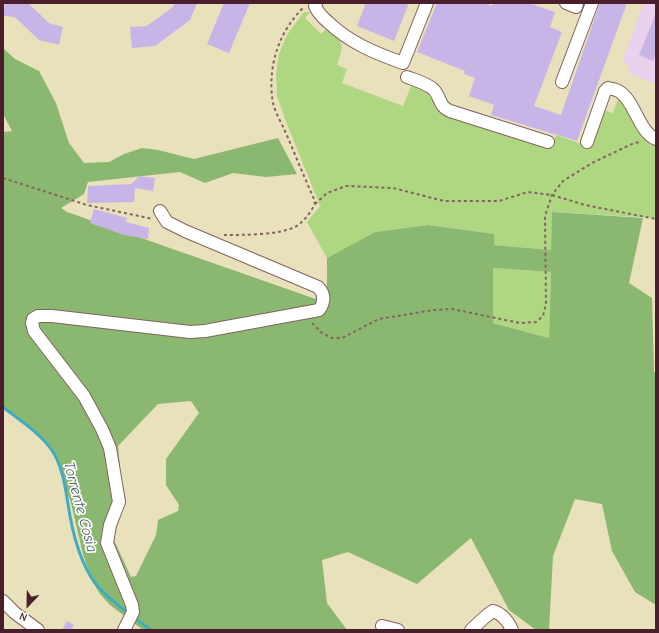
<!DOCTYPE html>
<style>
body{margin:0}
#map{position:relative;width:659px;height:633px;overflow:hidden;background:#e9e0bc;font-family:"Comic Neue",sans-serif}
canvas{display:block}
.frame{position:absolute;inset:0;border:4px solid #4a1f2b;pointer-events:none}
.north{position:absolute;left:8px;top:585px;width:40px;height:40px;-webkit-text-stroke:3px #fdfcf7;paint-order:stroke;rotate:202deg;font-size:11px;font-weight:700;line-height:16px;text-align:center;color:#4a1f2b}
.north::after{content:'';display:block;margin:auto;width:14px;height:18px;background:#4a1f2b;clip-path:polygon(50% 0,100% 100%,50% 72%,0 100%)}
</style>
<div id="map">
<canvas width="659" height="633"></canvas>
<div class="frame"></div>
<div class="north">N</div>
</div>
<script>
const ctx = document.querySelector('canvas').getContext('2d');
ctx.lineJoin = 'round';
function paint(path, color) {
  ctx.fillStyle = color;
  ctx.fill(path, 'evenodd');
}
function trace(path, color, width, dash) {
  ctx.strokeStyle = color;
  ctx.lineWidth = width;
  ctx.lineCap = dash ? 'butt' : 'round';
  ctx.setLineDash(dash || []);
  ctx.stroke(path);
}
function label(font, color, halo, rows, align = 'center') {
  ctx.font = font + ' "Comic Neue",sans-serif';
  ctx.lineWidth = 3.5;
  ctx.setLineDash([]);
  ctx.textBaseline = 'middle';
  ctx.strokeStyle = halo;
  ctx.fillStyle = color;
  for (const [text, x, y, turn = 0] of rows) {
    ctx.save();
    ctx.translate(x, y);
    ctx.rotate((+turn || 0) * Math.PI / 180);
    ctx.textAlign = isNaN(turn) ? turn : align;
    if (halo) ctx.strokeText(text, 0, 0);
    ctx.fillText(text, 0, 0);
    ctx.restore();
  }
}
paint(new Path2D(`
 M 644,3 L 656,3 L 656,84 L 628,73 L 630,66 L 622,62 Z`), '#e8d2ee');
paint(new Path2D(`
 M 304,12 L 310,12 L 305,18 L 321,34 L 327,28 C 344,45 345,42 337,65 L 347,69 L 342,83 L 403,106 L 412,84 L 424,89 L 444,115 L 551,148 L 556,135 L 590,147 L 603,110 L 613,113 L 619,96 L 656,144 L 656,218 L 552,212 L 551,250 L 494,245 L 493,234 L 428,225 L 375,232 L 327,258 L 307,222 L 320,206 L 285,119 L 277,96 L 276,74 L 279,54 L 287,35 Z
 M 493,268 L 551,272 L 549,338 L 493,323 Z`), '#afd782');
paint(new Path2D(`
 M 3,48 L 15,59 L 39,71 L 56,103 L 69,143 L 84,163 L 109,162 L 124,154 L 142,148 L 158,150 L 194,159 L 278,138 L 297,174 L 266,177 L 233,173 L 205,183 L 180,172 L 88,182 L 84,194 L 61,208 L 67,212 L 327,303 L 327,258 L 375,232 L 428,225 L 494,234 L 494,245 L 551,250 L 552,212 L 643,218 L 629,283 L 652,298 L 654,372 L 656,373 L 656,605 L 635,592 L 612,551 L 602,504 L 575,499 L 553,556 L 549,630 L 536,630 L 509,610 L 471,538 L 417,584 L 348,552 L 322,560 L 327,603 L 347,630 L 143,630 L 110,605 L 100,594 L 94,584 L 90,576 L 83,554 L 71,503 L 65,485 L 54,455 L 46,441 L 31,428 L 3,407 L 3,132 L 12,131 L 3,114 ZM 493,268 L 551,272 L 549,338 L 493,323 ZM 191,401 L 199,413 L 166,459 L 166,485 L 179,505 L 178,511 L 158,520 L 156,535 L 136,576 L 131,577 L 113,538 L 122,511 L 123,500 L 118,446 L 158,404 Z`), '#8bb870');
trace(new Path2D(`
 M 3,407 C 19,420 39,432 51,449 C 62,464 65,485 68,504 C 72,531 79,561 95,583 C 104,595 117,604 129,614
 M 133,617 L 151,630`), '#40acbf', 3);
paint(new Path2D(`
 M 5,3 L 28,3 L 49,23 L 63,27 L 59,45 L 39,40 L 16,18 L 3,15 Z
 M 175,3 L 197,3 L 190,20 L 155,46 L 132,48 L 130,27 L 147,26 L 173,7 Z
 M 224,3 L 250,3 L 229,53 L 207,44 Z
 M 366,3 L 409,3 L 394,41 L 357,26 Z
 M 437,3 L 485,3 L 492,6 L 493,3 L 528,3 L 555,12 L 550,27 L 562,32 L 534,106 L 561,115 L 600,3 L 627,3 L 577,141 L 491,115 L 494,105 L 469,96 L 475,78 L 464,74 L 465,71 L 417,52 Z
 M 656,13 L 656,53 L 653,61 L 639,55 Z
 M 138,176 L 155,178 L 153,191 L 135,188 L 134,202 L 87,203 L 88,186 L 131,184 L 138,178 Z
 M 94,209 L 127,218 L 126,222 L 149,228 L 148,239 L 124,235 L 90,223 Z
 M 67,621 L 74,625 L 71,630 L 62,630 Z`), '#c8b5e7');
const minor = new Path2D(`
 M 316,3 L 315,6 C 318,13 322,17 328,22 C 350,43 375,53 403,63 L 427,3
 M 566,3 L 576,7 L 577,3
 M 407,77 C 415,80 426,83 433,89 C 441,96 438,106 450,111 L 548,142
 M 562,82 L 592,3
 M 587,142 L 605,91 L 608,88 C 612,89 616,89 620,92 C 635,102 639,132 656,139
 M 3,601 L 15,613 L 38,630
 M 382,626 L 398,630
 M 124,630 L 133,612 L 132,605 L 107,543 L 110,525 L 119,502 L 110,448 L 102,429 L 84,396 L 34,331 L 32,323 L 33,319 L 38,316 L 52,316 L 190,332 L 205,331 L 319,310 C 325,302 325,294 318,287 L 185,231 L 167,222 L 160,211
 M 471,630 L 486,616 L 493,611 C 503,614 508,621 512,630`);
trace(minor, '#82635e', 14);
trace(new Path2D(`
 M 3,178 L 87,205 L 153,219
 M 315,204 L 327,193 L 346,186 L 393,188 L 444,201 L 499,201 L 528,192 L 552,195 L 585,205 L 656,219
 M 224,235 C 242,235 279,235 295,227 C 304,222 310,213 315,204 L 314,199 C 304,177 295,154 285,131 C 281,122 275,112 273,103 C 267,68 278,32 304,7
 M 312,323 L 322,333 L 332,338 L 342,338 L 379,319 L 434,310 L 452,309 L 520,323 L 536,322 L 543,316 L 546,304 L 545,216 L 552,195 L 563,181 L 592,163 L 634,143 L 641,142`), '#82635e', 2, [3, 3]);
trace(minor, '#fff', 12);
label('italic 15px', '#465e6e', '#fdfcf7', [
 ["Torrente Cosia",80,507,75]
]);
</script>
